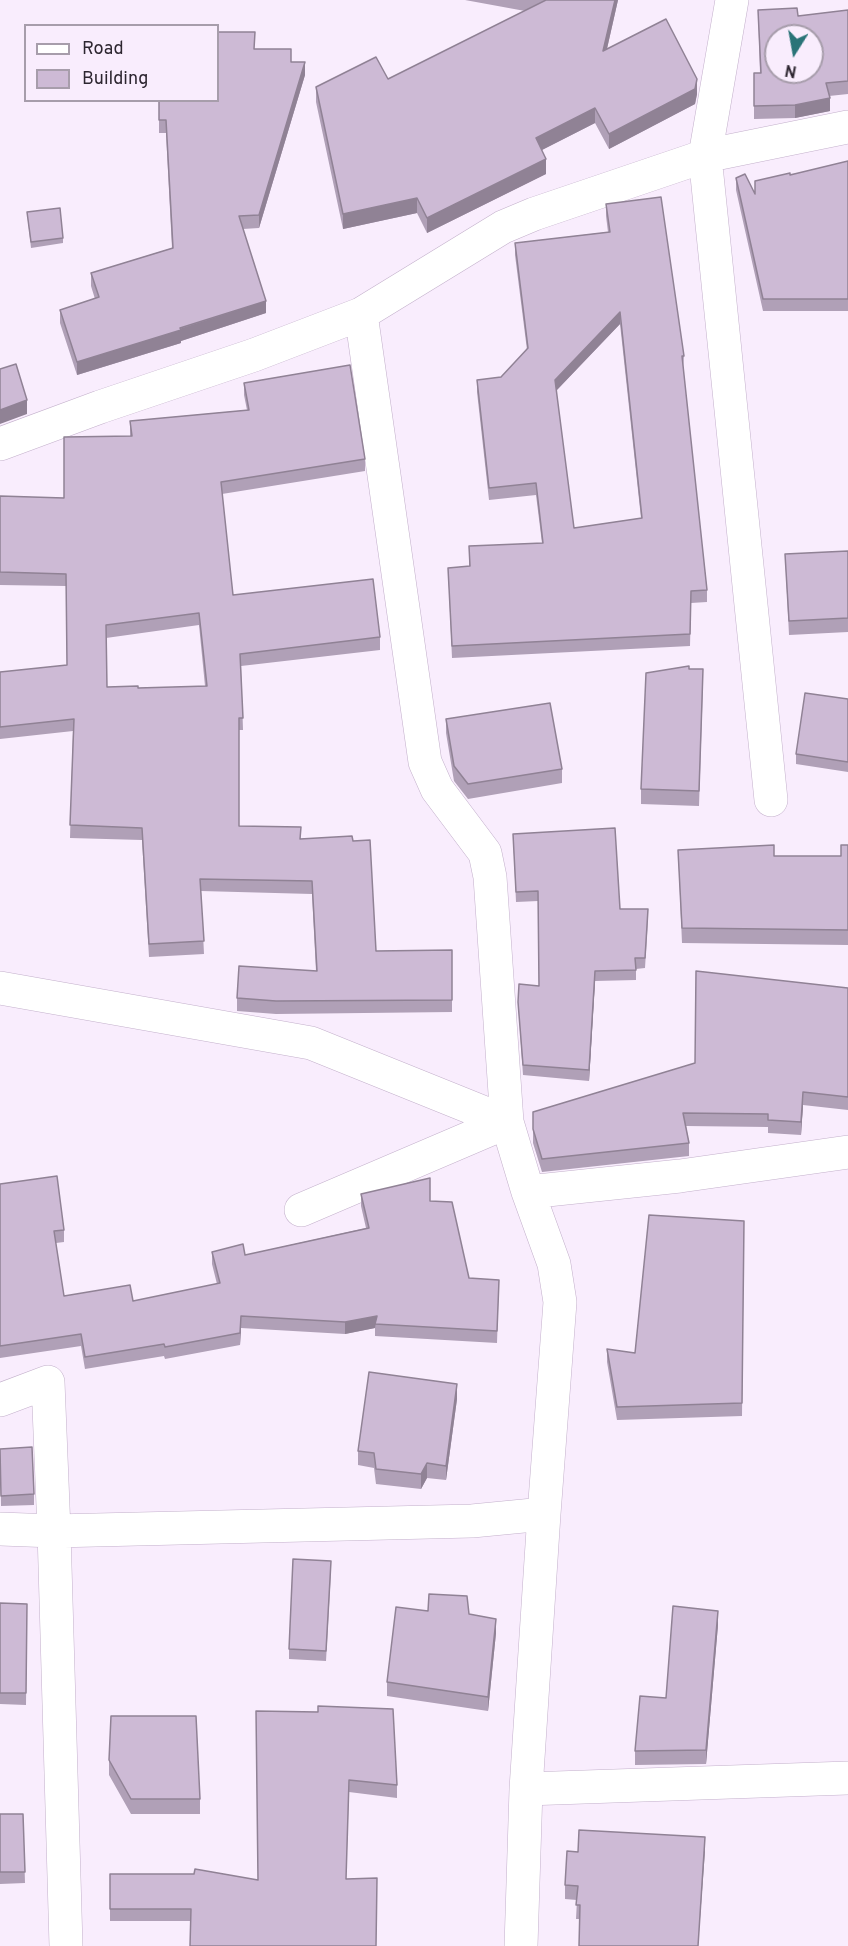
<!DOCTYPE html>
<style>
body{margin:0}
#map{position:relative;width:848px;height:1946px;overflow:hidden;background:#f9edfd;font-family:Overpass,sans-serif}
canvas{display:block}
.legend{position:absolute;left:24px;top:24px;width:195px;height:78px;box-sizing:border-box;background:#f9edfd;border:2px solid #a79dab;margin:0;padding:8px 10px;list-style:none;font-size:18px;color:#2d2630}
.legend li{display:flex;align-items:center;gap:12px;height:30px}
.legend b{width:30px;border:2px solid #a79dab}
.north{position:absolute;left:764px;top:24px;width:60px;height:60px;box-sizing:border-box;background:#f9edfd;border:2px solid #a79dab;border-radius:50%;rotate:191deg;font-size:16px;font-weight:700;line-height:24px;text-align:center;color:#2d2630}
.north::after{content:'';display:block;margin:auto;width:21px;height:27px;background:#2a7478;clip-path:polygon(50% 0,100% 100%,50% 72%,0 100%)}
</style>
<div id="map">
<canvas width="848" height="1946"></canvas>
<ul class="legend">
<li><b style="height:8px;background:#fff"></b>Road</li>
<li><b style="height:16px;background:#cdbad5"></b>Building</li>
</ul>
<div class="north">N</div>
</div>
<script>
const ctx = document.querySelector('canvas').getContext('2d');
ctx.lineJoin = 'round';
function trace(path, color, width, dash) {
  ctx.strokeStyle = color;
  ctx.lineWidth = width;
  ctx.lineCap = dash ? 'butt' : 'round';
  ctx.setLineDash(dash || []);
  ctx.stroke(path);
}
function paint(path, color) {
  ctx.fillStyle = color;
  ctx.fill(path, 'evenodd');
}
const minor = new Path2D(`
 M 732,0 L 705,156 L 771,800
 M 361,314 L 425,762 L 437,789 L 485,853 L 490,877 L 507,1122 L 528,1192 L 680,1176 L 848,1152
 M 0,444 L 100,407 L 254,355 L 361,314 L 503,227 L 534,214 L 705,156 L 848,127
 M 0,988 L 311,1043 L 507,1122
 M 301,1210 L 507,1122
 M 0,1400 L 48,1382 L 54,1531 L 0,1529
 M 526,1789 L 848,1778
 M 66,1946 L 54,1531 L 472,1521 L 544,1514 L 560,1302 L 554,1264 L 528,1192
 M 521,1946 L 526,1789 L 544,1514`);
trace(minor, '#c3b0cb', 34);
trace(minor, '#fff', 33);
paint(new Path2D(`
 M 465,0 L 618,0 L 607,49 L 697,94 L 695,104 L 609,149 L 595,123 L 542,150 L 546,174 L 427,233 L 417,213 L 343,229 L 316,102 L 316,87 L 388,79 L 525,11 Z
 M 758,10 L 798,16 L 848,10 L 848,94 L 829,96 L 830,111 L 795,118 L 754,119 L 754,73 L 760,73 Z
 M 255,49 L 291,62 L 305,75 L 259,228 L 243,229 L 266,313 L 181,341 L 181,343 L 77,375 L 60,323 L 60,310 L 95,299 L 91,286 L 91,273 L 172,248 L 166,133 L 159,133 L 159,100 Z
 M 848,161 L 848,311 L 763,311 L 736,190 L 736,178 L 755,194 L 790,175 Z
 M 606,204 L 684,356 L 683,368 L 707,590 L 707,602 L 691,603 L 690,646 L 452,658 L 448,568 L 469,566 L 469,546 L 542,543 L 536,495 L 489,500 L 477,392 L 477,380 L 501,377 L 527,350 L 515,255 L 515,243 L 608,232 L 606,216 ZM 620,324 L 641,518 L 574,528 L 556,391 Z
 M 27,212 L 63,238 L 63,243 L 31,248 Z
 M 244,383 L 365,459 L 365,471 L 222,494 L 233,595 L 380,637 L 380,650 L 241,666 L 243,730 L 239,730 L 239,826 L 301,839 L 376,951 L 452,950 L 452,1012 L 276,1014 L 237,1011 L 237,998 L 316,971 L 312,894 L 201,891 L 204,954 L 149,957 L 142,840 L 70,838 L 73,731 L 0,739 L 0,672 L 67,665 L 66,586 L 0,585 L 0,496 L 64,498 L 130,436 L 130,421 L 247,410 L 244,395 ZM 199,625 L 205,686 L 138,688 L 107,687 L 106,638 Z
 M 848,551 L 848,632 L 789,635 L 785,554 Z
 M 689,669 L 703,684 L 699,806 L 641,804 L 641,789 Z
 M 848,699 L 848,772 L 796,764 L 796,754 Z
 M 446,719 L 562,769 L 562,783 L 468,799 L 454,781 L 446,733 Z
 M 513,834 L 620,909 L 648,919 L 645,968 L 636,969 L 636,980 L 595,981 L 589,1081 L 523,1075 L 518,1002 L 539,986 L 538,901 L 516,902 Z
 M 848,845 L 848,945 L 682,943 L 678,850 L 774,856 L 841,856 Z
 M 848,988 L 848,1110 L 803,1105 L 801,1135 L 768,1133 L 768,1127 L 686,1126 L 689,1143 L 689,1156 L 542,1172 L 533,1143 L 533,1112 L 695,1063 Z
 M 0,1184 L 64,1230 L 64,1242 L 56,1243 L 64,1296 L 133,1301 L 217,1284 L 212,1264 L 212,1252 L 245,1255 L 366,1228 L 361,1206 L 361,1194 L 430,1201 L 469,1278 L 499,1280 L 497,1343 L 375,1336 L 375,1328 L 345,1334 L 241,1328 L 240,1345 L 165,1359 L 164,1356 L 85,1369 L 81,1346 L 0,1358 Z
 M 744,1221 L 742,1416 L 617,1420 L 607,1362 L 607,1349 L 635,1353 Z
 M 457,1399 L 446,1480 L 427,1478 L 421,1489 L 376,1484 L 374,1468 L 358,1465 L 358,1451 Z
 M 0,1449 L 34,1494 L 34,1505 L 1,1506 Z
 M 331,1571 L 326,1661 L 289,1659 L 289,1649 Z
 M 0,1603 L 27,1604 L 26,1705 L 0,1704 Z
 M 428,1611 L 469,1614 L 496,1633 L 488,1711 L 387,1696 L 387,1682 Z
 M 718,1625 L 706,1764 L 635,1765 L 635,1751 Z
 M 256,1711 L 397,1785 L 397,1798 L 349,1792 L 346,1879 L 191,1921 L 110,1921 L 110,1874 L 258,1880 Z
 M 109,1760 L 200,1799 L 200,1814 L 131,1814 L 109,1775 Z
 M 0,1814 L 23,1814 L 25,1883 L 0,1884 Z
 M 705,1851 L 580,1919 L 576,1919 L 577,1900 L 565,1899 L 565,1885 Z`), '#b0a0b7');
paint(new Path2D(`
 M 615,0 L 618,0 L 603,66 L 603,51 Z
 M 305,62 L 305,75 L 259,228 L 259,215 Z
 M 697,79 L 697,94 L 695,104 L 609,149 L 609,134 Z
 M 830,98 L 830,111 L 795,118 L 795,105 Z
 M 595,108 L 595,123 L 536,153 L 536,138 Z
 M 546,159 L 546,174 L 427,233 L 427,218 Z
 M 417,198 L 417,213 L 343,229 L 343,214 Z
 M 266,301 L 266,313 L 181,341 L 181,343 L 77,375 L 77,362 Z
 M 620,312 L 620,324 L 555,392 L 555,380 Z
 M 27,400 L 27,414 L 0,424 L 0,410 Z
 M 595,971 L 595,981 L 589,1081 L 589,1070 Z
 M 803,1092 L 803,1105 L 801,1135 L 801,1122 Z
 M 241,1316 L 241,1328 L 240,1345 L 240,1333 Z
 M 377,1316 L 375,1328 L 345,1334 L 345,1322 Z
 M 457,1384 L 457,1399 L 446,1480 L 446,1466 Z
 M 427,1463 L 427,1478 L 421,1489 L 421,1474 Z
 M 718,1611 L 718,1625 L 706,1764 L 706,1750 Z
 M 496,1619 L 496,1633 L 488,1711 L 488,1697 Z
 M 705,1837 L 705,1851 L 698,1946 Z`), '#908295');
const building = new Path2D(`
 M 546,0 L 615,0 L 603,51 L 666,19 L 697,79 L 695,89 L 609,134 L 595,108 L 536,138 L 546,159 L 427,218 L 417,198 L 343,214 L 316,87 L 376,57 L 388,79 Z
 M 797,8 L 798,16 L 848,10 L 848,81 L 826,83 L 830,98 L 795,105 L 754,106 L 754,73 L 761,73 L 758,10 ZM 776,36 L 812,36 L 812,72 L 776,72 Z
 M 218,32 L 255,32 L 254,49 L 291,49 L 291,62 L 305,62 L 259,215 L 239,216 L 266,301 L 180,328 L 181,330 L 77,362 L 60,310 L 99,297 L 91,273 L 173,248 L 166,120 L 159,120 L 159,100 L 218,100 Z
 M 848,161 L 848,299 L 763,299 L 736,178 L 745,174 L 755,194 L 755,181 L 790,173 L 790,175 Z
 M 661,197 L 684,356 L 682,356 L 707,590 L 691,591 L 690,634 L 452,646 L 448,568 L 470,566 L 469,546 L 543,543 L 536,483 L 489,488 L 477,380 L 501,377 L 528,348 L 515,243 L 610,232 L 606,204 ZM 620,312 L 642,518 L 574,528 L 555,380 Z
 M 60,208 L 63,238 L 31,242 L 27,212 Z
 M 16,364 L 27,400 L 0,410 L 0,369 Z
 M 350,365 L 365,459 L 221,482 L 233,595 L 373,579 L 380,637 L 240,654 L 243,718 L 239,718 L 239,826 L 301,827 L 300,839 L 352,836 L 353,841 L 370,840 L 376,951 L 452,950 L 452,1000 L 276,1001 L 237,998 L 239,966 L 317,971 L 312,881 L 200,879 L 204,941 L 149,944 L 142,828 L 70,825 L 74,719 L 0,727 L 0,672 L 67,665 L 66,574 L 0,572 L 0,496 L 64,498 L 64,437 L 132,436 L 130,421 L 249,410 L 244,383 ZM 199,613 L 207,686 L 138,688 L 138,686 L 107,687 L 106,625 Z
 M 848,551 L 848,618 L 789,621 L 785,554 Z
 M 689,666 L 689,669 L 703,669 L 699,791 L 641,789 L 646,673 Z
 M 805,693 L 848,699 L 848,762 L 796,754 Z
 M 550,703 L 562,769 L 468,784 L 454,766 L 446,719 Z
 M 615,828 L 620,909 L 648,909 L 645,958 L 635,958 L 636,970 L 595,971 L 589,1070 L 523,1065 L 518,1002 L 519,984 L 539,986 L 538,891 L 516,892 L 513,834 Z
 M 774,845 L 774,856 L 841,856 L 841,845 L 848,845 L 848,930 L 682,928 L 678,850 Z
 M 696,971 L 848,988 L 848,1097 L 803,1092 L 801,1122 L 768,1120 L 768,1114 L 683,1113 L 689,1143 L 542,1159 L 533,1129 L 533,1112 L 695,1063 Z
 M 57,1176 L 64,1230 L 54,1231 L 64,1296 L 130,1285 L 133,1301 L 220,1283 L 212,1252 L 243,1244 L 245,1255 L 369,1228 L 361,1194 L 430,1178 L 430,1201 L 452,1202 L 469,1278 L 499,1280 L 497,1331 L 375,1324 L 377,1316 L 345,1322 L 241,1316 L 240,1333 L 165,1347 L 164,1344 L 85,1357 L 81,1334 L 0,1346 L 0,1184 Z
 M 649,1215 L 744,1221 L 742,1403 L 617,1407 L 607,1349 L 635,1353 Z
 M 369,1372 L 457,1384 L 446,1466 L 427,1463 L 421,1474 L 376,1469 L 374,1453 L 358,1451 Z
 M 32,1447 L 34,1494 L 1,1496 L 0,1449 Z
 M 293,1559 L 331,1561 L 326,1651 L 289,1649 Z
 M 429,1594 L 467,1596 L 469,1614 L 496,1619 L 488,1697 L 387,1682 L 396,1607 L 428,1611 Z
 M 0,1603 L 27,1604 L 26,1693 L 0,1693 Z
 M 673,1606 L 718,1611 L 706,1750 L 635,1751 L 640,1696 L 666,1698 Z
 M 318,1706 L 393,1709 L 397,1785 L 349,1780 L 346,1879 L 377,1878 L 376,1946 L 190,1946 L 191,1909 L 110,1909 L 110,1874 L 194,1874 L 195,1869 L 258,1880 L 256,1711 L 318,1712 Z
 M 111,1716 L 196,1716 L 200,1799 L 131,1799 L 109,1760 Z
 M 0,1814 L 23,1814 L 25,1872 L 0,1872 Z
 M 579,1830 L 705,1837 L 698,1946 L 579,1946 L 580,1905 L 576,1905 L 578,1886 L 565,1885 L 567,1851 L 578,1852 Z`);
paint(building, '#cdbad5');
trace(building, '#908295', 1.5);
</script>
